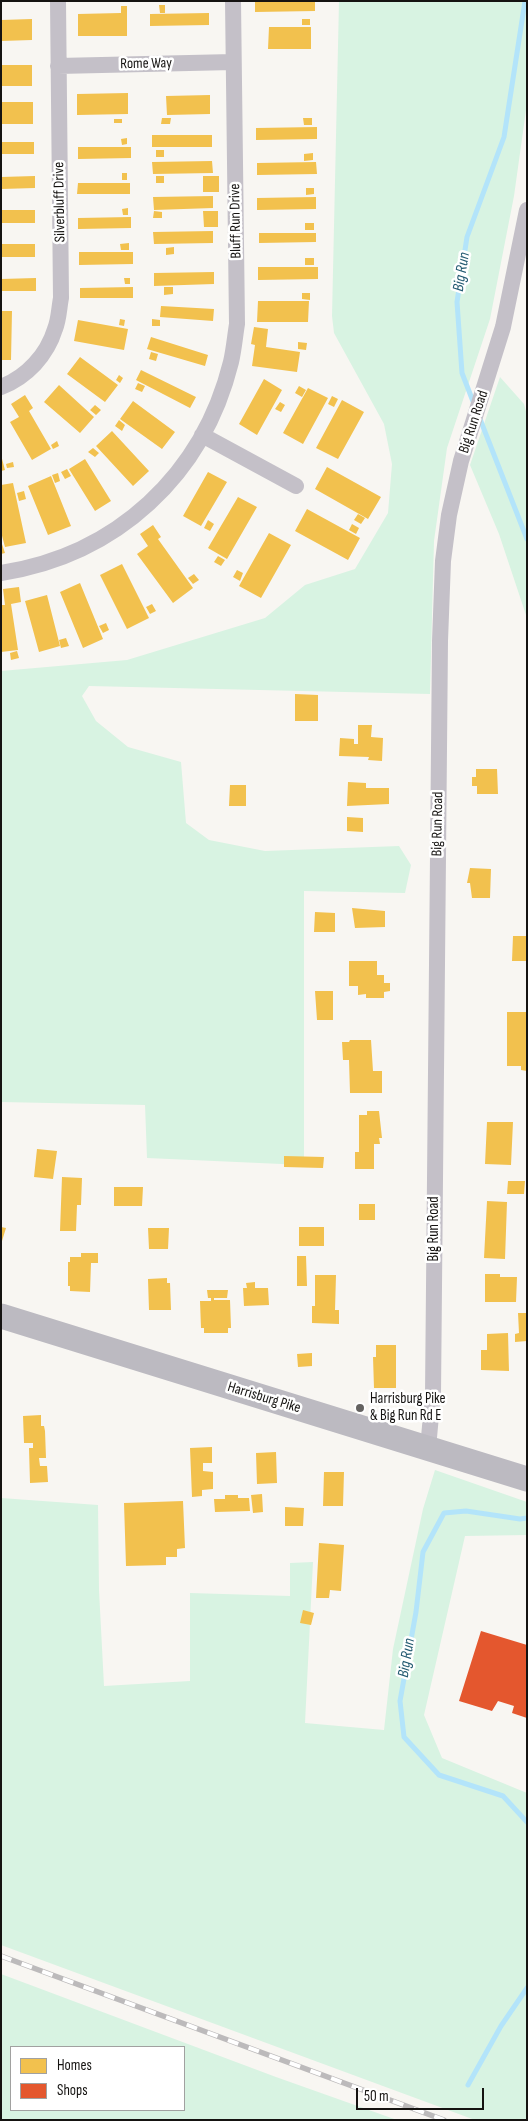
<!DOCTYPE html>
<style>
body{margin:0}
#map{position:relative;width:528px;height:2121px;overflow:hidden;background:#f8f6f2;font-family:"Sofia Sans Condensed",sans-serif}
canvas{display:block}
.frame{position:absolute;inset:0;border:2px solid #151311;pointer-events:none}
.legend{position:absolute;left:10px;top:2046px;width:175px;height:65px;box-sizing:border-box;background:#fff;border:1px solid #a1a1a0;margin:0;padding:6px 9px;list-style:none;font-size:15px;color:#151311}
.legend li{display:flex;align-items:center;gap:10px;height:25px}
.legend b{width:25px;border:1px solid #a1a1a0}
.scale{position:absolute;left:356px;top:2088px;width:128px;height:22px;box-sizing:border-box;border:2px solid #151311;border-top:0;padding-left:6px;font-size:15px;line-height:18px;white-space:nowrap;color:#151311;-webkit-text-stroke:4px #fff;paint-order:stroke}
</style>
<div id="map">
<canvas width="528" height="2121"></canvas>
<div class="frame"></div>
<ul class="legend">
<li><b style="height:14px;background:#f2c14e"></b>Homes</li>
<li><b style="height:14px;background:#e4572e"></b>Shops</li>
</ul>
<div class="scale">50 m</div>
</div>
<script>
const ctx = document.querySelector('canvas').getContext('2d');
ctx.lineJoin = 'round';
function paint(path, color) {
  ctx.fillStyle = color;
  ctx.fill(path, 'evenodd');
}
function trace(path, color, width, dash) {
  ctx.strokeStyle = color;
  ctx.lineWidth = width;
  ctx.lineCap = dash ? 'butt' : 'round';
  ctx.setLineDash(dash || []);
  ctx.stroke(path);
}
function label(font, color, halo, rows, align = 'center') {
  ctx.font = font + ' "Sofia Sans Condensed",sans-serif';
  ctx.lineWidth = 5;
  ctx.setLineDash([]);
  ctx.textBaseline = 'middle';
  ctx.strokeStyle = halo;
  ctx.fillStyle = color;
  for (const [text, x, y, turn = 0] of rows) {
    ctx.save();
    ctx.translate(x, y);
    ctx.rotate((+turn || 0) * Math.PI / 180);
    ctx.textAlign = isNaN(turn) ? turn : align;
    if (halo) ctx.strokeText(text, 0, 0);
    ctx.fillText(text, 0, 0);
    ctx.restore();
  }
}
paint(new Path2D(`
 M 339,1 L 527,1 L 527,103 L 514,196 L 490,319 L 447,448 L 434,541 L 430,694 L 89,686 L 82,696 L 96,721 L 128,747 L 181,762 L 186,823 L 209,840 L 265,851 L 399,846 L 411,865 L 405,893 L 304,891 L 304,1165 L 147,1158 L 145,1105 L 1,1102 L 1,671 L 127,660 L 265,618 L 305,585 L 355,569 L 388,513 L 392,464 L 384,424 L 334,333 L 332,316 Z
 M 500,377 L 524,404 L 527,415 L 527,618 L 499,534 L 470,465 Z
 M 435,1470 L 527,1502 L 527,1535 L 465,1536 L 424,1715 L 442,1758 L 527,1793 L 527,2120 L 475,2120 L 1,1945 L 1,1498 L 98,1505 L 99,1590 L 104,1686 L 190,1681 L 190,1593 L 290,1596 L 290,1563 L 313,1562 L 305,1723 L 384,1730 L 393,1649 L 423,1509 Z
 M 1,1974 L 276,2077 L 397,2120 L 1,2120 ZM 11,2047 L 184,2047 L 184,2110 L 11,2110 Z`), '#d8f3e2');
paint(new Path2D(`
 M 255,1 L 315,1 L 315,11 L 255,12 Z
 M 159,5 L 165,5 L 165,13 L 160,13 Z
 M 121,6 L 127,6 L 127,36 L 78,36 L 78,14 L 121,13 Z
 M 209,13 L 209,25 L 150,26 L 150,14 Z
 M 32,19 L 32,40 L 1,41 L 1,20 Z
 M 302,19 L 310,19 L 310,25 L 302,25 Z
 M 269,27 L 311,27 L 311,49 L 268,49 Z
 M 1,65 L 32,65 L 32,86 L 1,86 Z
 M 128,93 L 128,114 L 77,115 L 77,94 Z
 M 210,95 L 210,114 L 167,115 L 166,96 Z
 M 1,102 L 33,102 L 33,124 L 1,124 Z
 M 162,118 L 171,118 L 170,124 L 161,124 Z
 M 303,118 L 312,118 L 312,125 L 304,125 Z
 M 114,119 L 122,119 L 122,123 L 114,123 Z
 M 317,127 L 317,139 L 256,140 L 256,128 Z
 M 152,135 L 212,135 L 212,147 L 152,147 Z
 M 127,138 L 127,144 L 122,145 L 121,139 Z
 M 1,142 L 34,142 L 34,154 L 1,154 Z
 M 78,147 L 131,147 L 131,158 L 78,159 Z
 M 156,150 L 164,150 L 164,157 L 156,157 Z
 M 313,153 L 313,160 L 304,161 L 304,154 Z
 M 212,161 L 213,173 L 153,174 L 152,162 Z
 M 316,162 L 317,174 L 257,175 L 257,163 Z
 M 122,173 L 127,173 L 127,180 L 122,180 Z
 M 35,176 L 35,188 L 1,189 L 1,177 Z
 M 156,176 L 164,176 L 164,183 L 156,183 Z
 M 203,176 L 219,176 L 219,192 L 203,192 Z
 M 78,183 L 130,183 L 130,194 L 77,194 Z
 M 306,188 L 314,188 L 314,194 L 306,195 Z
 M 213,196 L 213,208 L 154,210 L 153,197 Z
 M 316,197 L 316,209 L 257,210 L 257,198 Z
 M 128,208 L 128,215 L 123,215 L 122,209 Z
 M 1,210 L 35,210 L 35,223 L 1,223 Z
 M 154,211 L 162,212 L 162,218 L 153,218 Z
 M 203,211 L 218,211 L 218,227 L 204,227 Z
 M 131,217 L 131,228 L 78,229 L 78,218 Z
 M 305,223 L 314,223 L 314,230 L 305,230 Z
 M 213,231 L 213,243 L 154,244 L 153,232 Z
 M 259,233 L 316,233 L 316,242 L 259,243 Z
 M 129,243 L 129,250 L 121,250 L 120,244 Z
 M 1,244 L 35,244 L 35,257 L 1,257 Z
 M 174,247 L 174,254 L 166,255 L 166,248 Z
 M 79,252 L 133,252 L 133,264 L 79,265 Z
 M 305,258 L 314,258 L 314,265 L 305,265 Z
 M 258,267 L 318,267 L 318,279 L 258,280 Z
 M 214,272 L 214,284 L 154,286 L 154,273 Z
 M 36,278 L 36,291 L 1,291 L 1,279 Z
 M 124,278 L 130,278 L 130,284 L 125,284 Z
 M 133,287 L 133,298 L 80,298 L 80,288 Z
 M 164,287 L 173,287 L 173,294 L 164,295 Z
 M 302,293 L 310,293 L 310,300 L 302,299 Z
 M 258,301 L 309,301 L 308,322 L 257,322 Z
 M 161,306 L 214,309 L 213,321 L 160,317 Z
 M 1,311 L 12,311 L 11,360 L 1,360 Z
 M 120,319 L 125,320 L 124,326 L 119,325 Z
 M 152,319 L 160,320 L 160,326 L 152,326 Z
 M 78,320 L 128,329 L 124,350 L 74,341 Z
 M 254,327 L 268,329 L 266,347 L 300,352 L 297,372 L 252,366 L 255,345 L 251,344 Z
 M 151,337 L 208,355 L 205,366 L 147,349 Z
 M 298,342 L 307,343 L 306,350 L 298,349 Z
 M 151,352 L 158,354 L 156,361 L 149,359 Z
 M 80,357 L 118,385 L 105,402 L 67,374 Z
 M 141,370 L 196,397 L 190,408 L 136,380 Z
 M 119,375 L 123,378 L 120,383 L 116,380 Z
 M 264,379 L 282,390 L 257,435 L 239,424 Z
 M 138,383 L 145,386 L 142,392 L 135,389 Z
 M 59,385 L 94,417 L 80,433 L 44,402 Z
 M 299,386 L 306,390 L 302,397 L 295,393 Z
 M 308,388 L 328,398 L 303,444 L 283,433 Z
 M 25,395 L 33,408 L 29,411 L 51,449 L 32,460 L 10,422 L 19,417 L 11,404 Z
 M 332,396 L 338,399 L 334,407 L 328,404 Z
 M 342,400 L 364,412 L 338,459 L 316,448 Z
 M 133,401 L 175,432 L 162,449 L 120,419 Z
 M 280,402 L 285,405 L 281,412 L 275,409 Z
 M 95,405 L 101,410 L 96,415 L 90,410 Z
 M 119,420 L 125,425 L 122,431 L 115,426 Z
 M 112,431 L 149,471 L 133,486 L 96,446 Z
 M 57,441 L 59,446 L 53,449 L 51,445 Z
 M 93,448 L 99,453 L 95,457 L 88,452 Z
 M 1,455 L 5,470 L 1,471 Z
 M 85,459 L 111,501 L 95,511 L 69,469 Z
 M 13,462 L 14,467 L 7,468 L 6,464 Z
 M 327,467 L 381,497 L 368,519 L 315,489 Z
 M 67,469 L 71,476 L 65,479 L 61,472 Z
 M 208,472 L 227,482 L 201,526 L 183,516 Z
 M 58,473 L 60,481 L 55,483 L 52,475 Z
 M 51,476 L 71,526 L 48,535 L 28,486 Z
 M 13,483 L 26,543 L 5,547 L 1,532 L 1,485 Z
 M 24,491 L 26,499 L 19,501 L 17,493 Z
 M 238,497 L 257,507 L 227,559 L 208,548 Z
 M 307,509 L 360,538 L 348,560 L 295,531 Z
 M 358,514 L 365,518 L 361,524 L 354,520 Z
 M 208,520 L 214,524 L 210,531 L 204,528 Z
 M 352,524 L 359,528 L 356,534 L 349,530 Z
 M 153,525 L 161,537 L 158,539 L 193,588 L 173,603 L 137,554 L 148,546 L 140,534 Z
 M 269,533 L 291,545 L 261,598 L 239,586 Z
 M 1,541 L 5,553 L 1,554 Z
 M 218,556 L 225,560 L 221,566 L 214,562 Z
 M 122,564 L 149,618 L 127,629 L 100,575 Z
 M 237,570 L 243,573 L 240,581 L 233,577 Z
 M 194,574 L 199,580 L 193,584 L 188,578 Z
 M 80,583 L 103,639 L 83,648 L 60,592 Z
 M 19,587 L 21,602 L 11,604 L 18,650 L 1,652 L 1,605 L 5,605 L 3,589 Z
 M 47,595 L 60,646 L 39,652 L 25,601 Z
 M 152,604 L 156,611 L 150,614 L 146,607 Z
 M 106,623 L 109,630 L 103,633 L 99,626 Z
 M 66,638 L 69,646 L 61,648 L 59,640 Z
 M 17,651 L 19,658 L 11,660 L 10,653 Z
 M 295,694 L 318,695 L 318,721 L 295,721 Z
 M 358,725 L 372,725 L 371,737 L 383,738 L 382,761 L 368,760 L 369,757 L 339,756 L 340,738 L 354,739 L 354,744 L 358,744 Z
 M 476,769 L 497,769 L 498,794 L 477,794 L 477,786 L 472,786 L 472,777 L 476,777 Z
 M 348,782 L 366,783 L 366,788 L 389,788 L 389,804 L 347,806 Z
 M 230,785 L 246,785 L 246,806 L 229,806 Z
 M 347,817 L 363,818 L 363,832 L 347,831 Z
 M 470,868 L 491,869 L 490,898 L 472,898 L 470,883 L 467,883 Z
 M 352,908 L 385,911 L 385,927 L 355,928 Z
 M 315,912 L 335,913 L 335,932 L 314,932 Z
 M 513,936 L 527,936 L 527,961 L 512,961 Z
 M 349,961 L 377,961 L 377,975 L 384,975 L 384,983 L 390,983 L 390,991 L 384,992 L 384,998 L 366,998 L 366,994 L 358,995 L 358,986 L 349,986 Z
 M 315,991 L 333,991 L 333,1020 L 317,1020 Z
 M 507,1012 L 527,1012 L 527,1071 L 521,1070 L 521,1066 L 507,1066 Z
 M 350,1040 L 371,1040 L 373,1071 L 382,1071 L 382,1093 L 350,1093 L 349,1060 L 343,1060 L 342,1042 L 349,1042 Z
 M 367,1111 L 379,1111 L 382,1138 L 379,1138 L 380,1144 L 374,1144 L 374,1169 L 355,1169 L 355,1152 L 359,1152 L 359,1115 L 367,1115 Z
 M 487,1122 L 513,1122 L 511,1165 L 485,1164 Z
 M 37,1149 L 57,1151 L 53,1179 L 34,1177 Z
 M 284,1156 L 324,1157 L 323,1168 L 284,1167 Z
 M 62,1177 L 82,1178 L 81,1205 L 77,1205 L 76,1231 L 60,1231 Z
 M 508,1181 L 525,1181 L 524,1194 L 507,1194 Z
 M 114,1187 L 143,1187 L 142,1206 L 114,1206 Z
 M 487,1201 L 507,1202 L 505,1259 L 484,1258 Z
 M 359,1204 L 375,1204 L 375,1220 L 359,1220 Z
 M 1,1227 L 6,1228 L 2,1241 L 1,1241 Z
 M 299,1227 L 324,1227 L 324,1246 L 299,1246 Z
 M 148,1228 L 169,1228 L 168,1249 L 149,1249 Z
 M 81,1253 L 98,1253 L 98,1263 L 91,1263 L 90,1292 L 70,1291 L 70,1286 L 68,1286 L 68,1262 L 70,1262 L 70,1257 L 81,1257 Z
 M 297,1256 L 306,1256 L 307,1286 L 297,1286 Z
 M 485,1274 L 500,1274 L 500,1277 L 517,1277 L 516,1302 L 485,1302 Z
 M 315,1275 L 336,1275 L 335,1310 L 339,1310 L 339,1324 L 312,1323 L 312,1306 L 315,1306 Z
 M 167,1278 L 167,1283 L 170,1283 L 171,1310 L 149,1310 L 148,1279 Z
 M 255,1282 L 255,1288 L 268,1288 L 269,1305 L 244,1306 L 243,1288 L 247,1288 L 246,1283 Z
 M 207,1290 L 228,1290 L 227,1298 L 214,1298 L 214,1300 L 230,1300 L 231,1328 L 228,1328 L 228,1333 L 204,1333 L 204,1328 L 201,1328 L 200,1301 L 211,1301 L 211,1298 L 208,1298 Z
 M 518,1313 L 527,1313 L 527,1341 L 515,1342 L 515,1334 L 519,1333 Z
 M 508,1333 L 509,1371 L 481,1370 L 481,1350 L 487,1350 L 487,1334 Z
 M 376,1345 L 396,1345 L 396,1388 L 374,1388 L 373,1357 L 376,1357 Z
 M 312,1353 L 312,1366 L 298,1367 L 297,1354 Z
 M 41,1415 L 41,1426 L 44,1426 L 45,1431 L 46,1458 L 39,1458 L 40,1466 L 47,1466 L 48,1482 L 30,1483 L 29,1448 L 33,1448 L 33,1443 L 24,1443 L 23,1416 Z
 M 212,1447 L 212,1463 L 203,1463 L 203,1471 L 213,1472 L 213,1489 L 202,1490 L 202,1496 L 192,1497 L 190,1448 Z
 M 276,1452 L 277,1483 L 257,1484 L 256,1453 Z
 M 324,1472 L 344,1472 L 343,1506 L 323,1506 Z
 M 262,1494 L 263,1512 L 253,1513 L 251,1495 Z
 M 225,1495 L 238,1495 L 238,1498 L 249,1498 L 250,1511 L 215,1512 L 214,1499 L 225,1499 Z
 M 183,1501 L 185,1548 L 177,1549 L 177,1557 L 166,1557 L 166,1565 L 126,1566 L 124,1503 Z
 M 285,1507 L 304,1508 L 303,1526 L 285,1526 Z
 M 319,1543 L 344,1545 L 341,1591 L 330,1590 L 329,1598 L 316,1598 Z
 M 303,1610 L 314,1613 L 311,1625 L 300,1623 Z`), '#f2c14e');
paint(new Path2D(`
 M 481,1631 L 527,1645 L 527,1718 L 512,1713 L 514,1706 L 498,1701 L 492,1711 L 459,1701 Z`), '#e4572e');
trace(new Path2D(`
 M 474,404 L 462,373 L 457,302 L 467,237 L 504,137 L 525,1
 M 480,419 L 527,539
 M 527,1518 L 520,1519 L 466,1511 L 444,1513 L 423,1552 L 416,1612 L 400,1701 L 404,1737 L 439,1775 L 503,1796 L 527,1822
 M 468,2085 L 501,2026 L 527,1988`), '#b3e4fa', 5);
trace(new Path2D(`
 M 58,66 L 233,62
 M 1,387 C 27,377 47,355 55,329 C 59,319 59,308 61,298 L 58,1
 M 202,435 L 296,486
 M 1,573 C 117,555 203,475 231,362 C 234,349 235,336 237,324 L 233,1
 M 428,1448 L 433,1394 L 440,641 L 443,561 L 449,515 L 461,461 L 503,327 L 527,210`), '#c4c0c8', 16);
trace(new Path2D(`
 M 1,1316 L 527,1479`), '#bcbac1', 25);
const rail = new Path2D(`
 M 1,1956 L 444,2120`);
trace(rail, '#bcbabb', 5.5);
trace(rail, '#fff', 4, [11]);
for (const [x, y, r, color] of [
 [360,1408,5,"#646260"]
]) {
  const dot = new Path2D();
  dot.arc(x, y, r, 0, 2 * Math.PI);
  ctx.fillStyle = color;
  ctx.fill(dot);
  trace(dot, '#fff', 2);
}
label('15px', '#151311', '#fff', [
 ["Rome Way",146,64,-1],
 ["Silverbluff Drive",60,202,-91],
 ["Bluff Run Drive",236,221,-91],
 ["Big Run Road",474,422,-72],
 ["Big Run Road",438,824,-89],
 ["Big Run Road",434,1229,-90],
 ["Harrisburg Pike",264,1398,17]
]);
label('15px', '#151311', '#fff', [
 ["Harrisburg Pike",370,1399],
 ["& Big Run Rd E",370,1416]
], 'left');
label('italic 16px', '#235a71', '#fff', [
 ["Big Run",462,272,-81],
 ["Big Run",407,1658,-81]
]);
</script>
